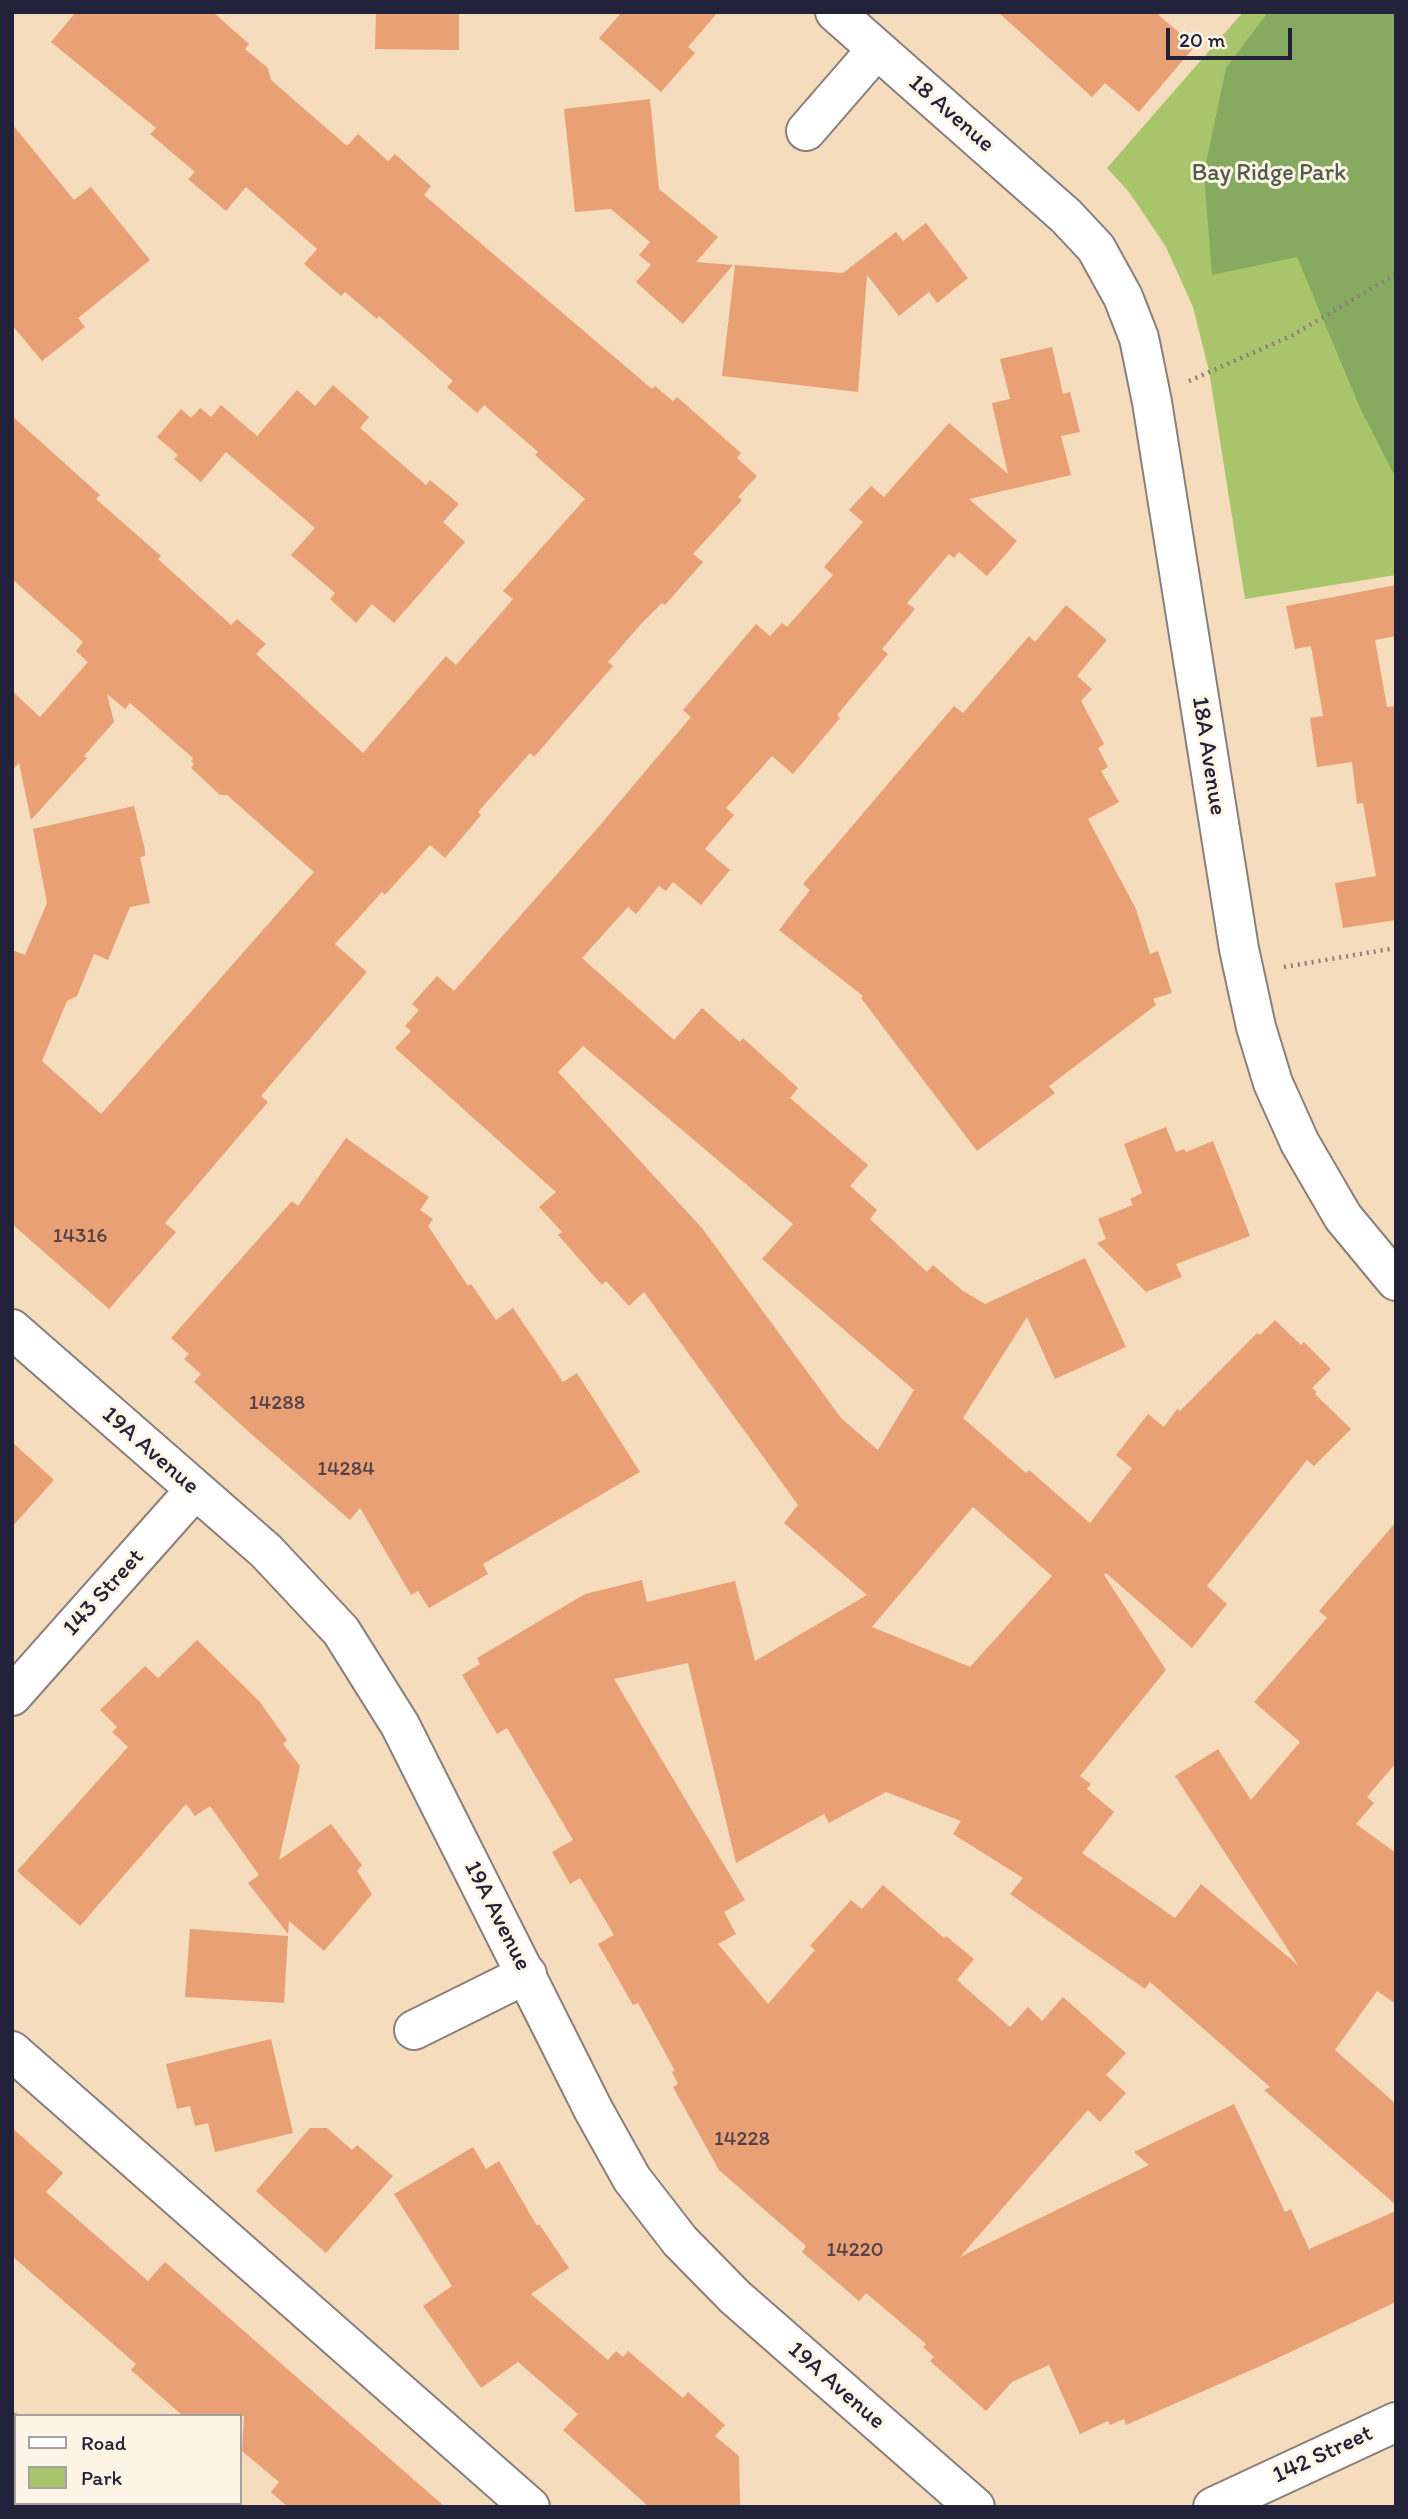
<!DOCTYPE html>
<style>
body{margin:0}
#map{position:relative;width:1408px;height:2519px;overflow:hidden;background:#f4dcbd;font-family:Itim,sans-serif}
canvas{display:block}
.frame{position:absolute;inset:0;border:14px solid #22223b;pointer-events:none}
.legend{position:absolute;left:14px;top:2414px;width:228px;height:91px;box-sizing:border-box;background:#fcf5e5;border:2px solid #a5a1a1;margin:0;padding:9px 12px;list-style:none;font-size:21px;color:#22223b}
.legend li{display:flex;align-items:center;gap:14px;height:35px}
.legend b{width:35px;border:2px solid #a5a1a1}
.scale{position:absolute;left:1166px;top:28px;width:126px;height:32px;box-sizing:border-box;border:4px solid #22223b;border-top:0;padding-left:9px;font-size:21px;line-height:24px;white-space:nowrap;color:#22223b;-webkit-text-stroke:5px #fcf5e5;paint-order:stroke}
</style>
<div id="map">
<canvas width="1408" height="2519"></canvas>
<div class="frame"></div>
<ul class="legend">
<li><b style="height:9px;background:#fff"></b>Road</li>
<li><b style="height:19px;background:#a9c56b"></b>Park</li>
</ul>
<div class="scale">20 m</div>
</div>
<script>
const ctx = document.querySelector('canvas').getContext('2d');
ctx.lineJoin = 'round';
function paint(path, color) {
  ctx.fillStyle = color;
  ctx.fill(path, 'evenodd');
}
function trace(path, color, width, dash) {
  ctx.strokeStyle = color;
  ctx.lineWidth = width;
  ctx.lineCap = dash ? 'butt' : 'round';
  ctx.setLineDash(dash || []);
  ctx.stroke(path);
}
function label(font, color, halo, rows, align = 'center') {
  ctx.font = font + ' Itim,sans-serif';
  ctx.lineWidth = 6;
  ctx.setLineDash([]);
  ctx.textBaseline = 'middle';
  ctx.strokeStyle = halo;
  ctx.fillStyle = color;
  for (const [text, x, y, turn = 0] of rows) {
    ctx.save();
    ctx.translate(x, y);
    ctx.rotate((+turn || 0) * Math.PI / 180);
    ctx.textAlign = isNaN(turn) ? turn : align;
    if (halo) ctx.strokeText(text, 0, 0);
    ctx.fillText(text, 0, 0);
    ctx.restore();
  }
}
paint(new Path2D(`
 M 1243,12 L 1396,12 L 1396,575 L 1245,599 L 1209,371 L 1193,307 L 1166,247 L 1129,192 L 1107,168 Z`), '#a9c56b');
paint(new Path2D(`
 M 1268,12 L 1396,12 L 1396,478 L 1360,408 L 1297,257 L 1212,275 L 1204,173 L 1226,68 Z`), '#86aa5f');
paint(new Path2D(`
 M 76,12 L 213,12 L 249,44 L 245,49 L 268,68 L 271,80 L 347,146 L 358,134 L 388,161 L 395,154 L 431,186 L 424,195 L 652,389 L 655,386 L 673,401 L 677,397 L 741,453 L 737,458 L 757,476 L 738,497 L 742,500 L 693,554 L 703,562 L 665,605 L 662,603 L 641,624 L 608,662 L 613,666 L 534,757 L 530,753 L 478,812 L 481,815 L 445,858 L 430,845 L 385,895 L 382,892 L 335,944 L 367,972 L 261,1096 L 268,1102 L 165,1223 L 176,1232 L 109,1309 L 12,1224 L 12,950 L 25,955 L 47,903 L 33,829 L 134,806 L 145,850 L 145,856 L 140,857 L 150,903 L 130,907 L 108,960 L 94,954 L 77,996 L 67,1001 L 42,1061 L 101,1114 L 314,872 L 227,795 L 220,795 L 191,768 L 194,764 L 191,761 L 193,758 L 130,703 L 125,709 L 107,694 L 114,722 L 84,756 L 87,758 L 31,820 L 19,763 L 12,771 L 12,691 L 40,717 L 88,662 L 76,651 L 83,642 L 12,579 L 12,416 L 100,495 L 96,499 L 161,556 L 158,559 L 231,625 L 237,619 L 266,644 L 256,654 L 363,753 L 446,656 L 456,665 L 513,599 L 503,591 L 585,499 L 535,455 L 538,452 L 484,405 L 477,413 L 447,387 L 453,381 L 379,316 L 377,319 L 345,292 L 341,296 L 304,264 L 317,249 L 246,187 L 226,211 L 188,179 L 195,172 L 150,134 L 156,128 L 51,42 Z
 M 376,12 L 459,12 L 459,50 L 375,49 Z
 M 622,12 L 718,12 L 688,47 L 695,53 L 661,92 L 599,38 Z
 M 998,12 L 1155,12 L 1195,46 L 1139,112 L 1105,83 L 1092,97 Z
 M 650,99 L 659,189 L 718,237 L 696,262 L 733,265 L 683,324 L 636,282 L 651,265 L 639,255 L 650,242 L 611,209 L 575,212 L 564,109 Z
 M 12,124 L 74,200 L 91,187 L 150,260 L 78,318 L 85,327 L 42,361 L 12,325 Z
 M 926,223 L 968,278 L 937,303 L 929,292 L 899,316 L 867,275 L 858,392 L 722,376 L 735,265 L 843,273 L 896,232 L 903,241 Z
 M 1052,347 L 1063,394 L 1070,392 L 1080,432 L 1061,436 L 1071,475 L 969,499 L 1017,541 L 987,576 L 959,552 L 954,558 L 949,554 L 907,603 L 915,609 L 882,649 L 888,654 L 837,715 L 840,718 L 793,774 L 772,756 L 726,808 L 734,815 L 705,849 L 730,870 L 701,905 L 673,882 L 666,891 L 659,886 L 636,914 L 628,907 L 582,958 L 674,1040 L 702,1008 L 740,1042 L 743,1038 L 798,1088 L 790,1098 L 868,1165 L 850,1186 L 877,1210 L 870,1219 L 927,1272 L 933,1265 L 963,1291 L 985,1304 L 1085,1258 L 1126,1347 L 1055,1379 L 1027,1317 L 963,1418 L 1026,1473 L 1029,1470 L 1090,1523 L 1132,1468 L 1116,1455 L 1148,1414 L 1164,1427 L 1177,1409 L 1180,1411 L 1257,1333 L 1260,1335 L 1275,1320 L 1301,1345 L 1304,1342 L 1331,1369 L 1312,1388 L 1317,1392 L 1315,1394 L 1351,1429 L 1314,1466 L 1307,1460 L 1207,1586 L 1227,1604 L 1192,1648 L 1106,1573 L 1104,1575 L 1166,1670 L 1080,1776 L 1091,1784 L 1087,1789 L 1114,1812 L 1082,1853 L 1175,1918 L 1201,1884 L 1298,1965 L 1175,1776 L 1218,1749 L 1251,1800 L 1300,1742 L 1254,1702 L 1327,1618 L 1319,1611 L 1396,1522 L 1396,1763 L 1367,1797 L 1374,1803 L 1356,1824 L 1396,1853 L 1396,2004 L 1377,1991 L 1335,2050 L 1396,2104 L 1396,2205 L 1264,2090 L 1270,2087 L 1150,1982 L 1145,1989 L 1010,1894 L 1023,1878 L 953,1834 L 961,1821 L 886,1792 L 829,1823 L 824,1814 L 736,1863 L 688,1663 L 614,1679 L 745,1900 L 724,1912 L 736,1934 L 718,1944 L 768,2004 L 815,1950 L 810,1946 L 851,1900 L 862,1909 L 883,1885 L 944,1938 L 946,1936 L 974,1959 L 957,1980 L 1010,2027 L 1028,2007 L 1042,2021 L 1063,1997 L 1126,2053 L 1106,2075 L 1126,2093 L 1100,2122 L 1088,2110 L 960,2257 L 1149,2165 L 1134,2152 L 1234,2104 L 1285,2212 L 1291,2209 L 1309,2249 L 1396,2211 L 1396,2302 L 1265,2364 L 1126,2425 L 1124,2419 L 1110,2425 L 1108,2421 L 1080,2434 L 1049,2365 L 1012,2382 L 986,2411 L 930,2361 L 934,2357 L 923,2347 L 926,2344 L 866,2293 L 859,2301 L 802,2252 L 806,2246 L 719,2170 L 673,2087 L 678,2084 L 672,2072 L 675,2071 L 638,2003 L 633,2005 L 598,1944 L 614,1935 L 580,1878 L 570,1884 L 552,1852 L 573,1840 L 507,1728 L 497,1734 L 462,1675 L 480,1664 L 477,1658 L 585,1594 L 642,1580 L 647,1602 L 735,1581 L 755,1661 L 867,1595 L 784,1523 L 798,1505 L 644,1292 L 629,1306 L 606,1281 L 602,1285 L 558,1235 L 562,1232 L 539,1207 L 556,1192 L 395,1048 L 411,1031 L 405,1026 L 419,1010 L 412,1004 L 437,976 L 454,991 L 595,831 L 691,717 L 683,710 L 756,624 L 770,636 L 782,623 L 787,627 L 833,575 L 824,567 L 863,522 L 849,510 L 871,486 L 884,497 L 949,423 L 1008,474 L 992,403 L 1010,399 L 1000,359 ZM 583,1046 L 793,1224 L 762,1259 L 914,1390 L 878,1450 L 841,1418 L 702,1228 L 558,1072 ZM 973,1507 L 1052,1576 L 970,1667 L 872,1627 Z
 M 333,385 L 369,417 L 360,428 L 426,485 L 430,480 L 459,504 L 443,522 L 465,542 L 394,623 L 372,604 L 356,623 L 330,599 L 335,593 L 291,555 L 315,528 L 226,452 L 201,482 L 174,459 L 178,455 L 157,437 L 181,409 L 191,418 L 200,408 L 211,417 L 221,405 L 257,436 L 297,390 L 315,406 Z
 M 1396,585 L 1396,636 L 1375,640 L 1387,707 L 1396,706 L 1396,920 L 1343,928 L 1335,883 L 1376,876 L 1363,803 L 1357,804 L 1352,762 L 1317,767 L 1310,718 L 1323,716 L 1311,646 L 1295,649 L 1286,606 Z
 M 1066,605 L 1107,640 L 1077,676 L 1092,689 L 1081,701 L 1104,744 L 1098,748 L 1108,767 L 1101,771 L 1119,802 L 1088,819 L 1136,909 L 1150,954 L 1158,951 L 1172,993 L 1153,999 L 1156,1005 L 1049,1086 L 1055,1093 L 977,1151 L 861,998 L 863,996 L 779,930 L 810,890 L 803,884 L 954,706 L 963,713 L 1029,636 L 1035,642 Z
 M 1166,1127 L 1176,1152 L 1184,1149 L 1186,1152 L 1213,1141 L 1250,1236 L 1176,1264 L 1182,1277 L 1146,1292 L 1097,1243 L 1106,1239 L 1098,1219 L 1133,1205 L 1130,1199 L 1142,1193 L 1124,1144 Z
 M 346,1138 L 429,1197 L 420,1210 L 433,1219 L 428,1226 L 468,1286 L 471,1284 L 496,1320 L 513,1308 L 563,1382 L 577,1373 L 640,1472 L 483,1564 L 488,1574 L 429,1608 L 418,1591 L 411,1595 L 360,1508 L 350,1520 L 249,1432 L 194,1382 L 201,1374 L 184,1359 L 189,1354 L 171,1338 L 292,1201 L 298,1206 Z
 M 12,1442 L 54,1480 L 12,1527 Z
 M 197,1640 L 259,1701 L 287,1740 L 283,1744 L 300,1766 L 279,1860 L 331,1824 L 362,1865 L 357,1871 L 372,1894 L 324,1951 L 289,1921 L 288,1934 L 248,1883 L 259,1875 L 210,1806 L 195,1816 L 186,1804 L 80,1926 L 17,1871 L 128,1747 L 112,1732 L 117,1727 L 100,1710 L 145,1666 L 158,1678 Z
 M 190,1929 L 288,1936 L 284,2003 L 185,1997 Z
 M 271,2039 L 293,2133 L 215,2152 L 208,2123 L 195,2126 L 190,2106 L 177,2109 L 166,2064 Z
 M 12,2128 L 63,2173 L 46,2192 L 148,2281 L 165,2262 L 445,2507 L 288,2507 L 271,2492 L 279,2482 L 242,2451 L 244,2416 L 183,2416 L 131,2370 L 136,2364 L 12,2256 Z
 M 310,2128 L 327,2128 L 352,2150 L 357,2145 L 393,2176 L 326,2253 L 256,2191 Z
 M 473,2147 L 486,2169 L 499,2161 L 537,2226 L 539,2224 L 569,2268 L 531,2294 L 608,2360 L 616,2351 L 623,2357 L 628,2351 L 683,2398 L 688,2392 L 725,2425 L 715,2436 L 739,2456 L 740,2507 L 649,2507 L 563,2430 L 578,2414 L 518,2362 L 481,2388 L 423,2306 L 452,2286 L 394,2194 Z`), '#eaa075');
const minor = new Path2D(`
 M 835,12 L 1066,216 L 1096,248 L 1123,297 L 1139,338 L 1152,402 L 1239,949 L 1256,1027 L 1273,1083 L 1300,1143 L 1343,1217 L 1396,1281
 M 806,131 L 877,49
 M 12,1329 L 266,1551 L 341,1631 L 400,1725 L 594,2111 L 632,2179 L 680,2241 L 735,2297 L 975,2507
 M 12,1696 L 195,1490
 M 414,2030 L 527,1974
 M 12,2051 L 530,2507
 M 12,2434 L 16,2437
 M 91,2503 L 95,2507
 M 1213,2507 L 1396,2422`);
trace(minor, '#8b7f7c', 42);
trace(new Path2D(`
 M 1189,381 L 1293,335 L 1396,274
 M 1284,967 L 1396,948
 M 12,2505 L 14,2507`), '#8b7f7c', 4.5, [2, 5]);
trace(minor, '#fff', 38);
label('21px', '#54424a', null, [
 ["14316",80,1237],
 ["14288",277,1404],
 ["14284",346,1470],
 ["14228",742,2140],
 ["14220",855,2251]
]);
label('24px', '#22223b', '#fcf5e5', [
 ["18 Avenue",951,114,41],
 ["18A Avenue",1208,756,81],
 ["19A Avenue",150,1451,41],
 ["143 Street",104,1593,-48],
 ["19A Avenue",497,1916,63],
 ["19A Avenue",836,2386,41],
 ["142 Street",1323,2455,-25]
]);
label('24px', '#515b4c', '#fcf5e5', [
 ["Bay Ridge Park",1269,174]
]);
</script>
